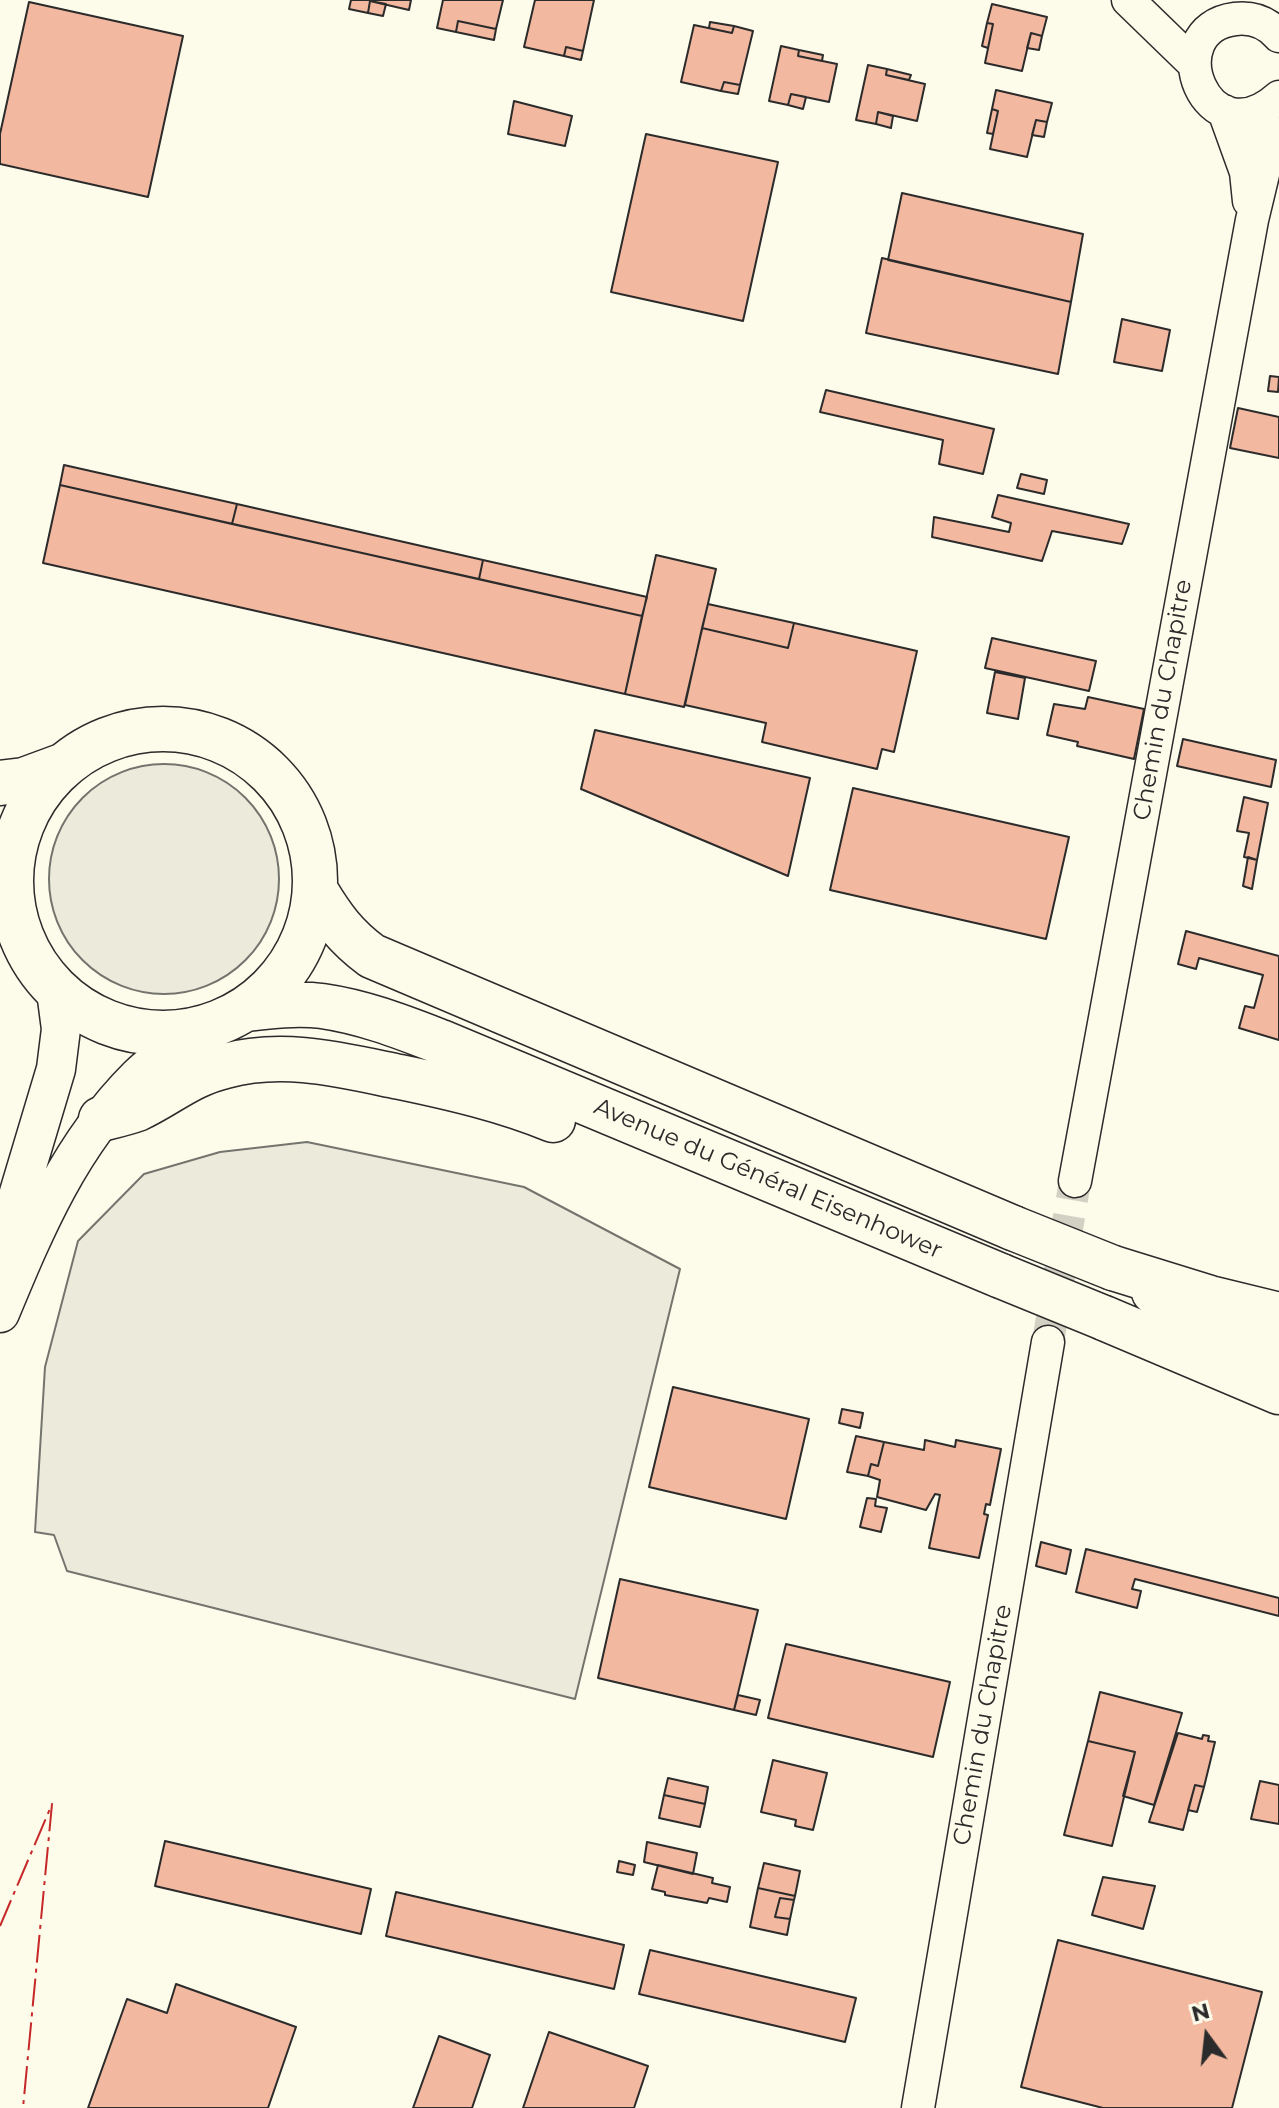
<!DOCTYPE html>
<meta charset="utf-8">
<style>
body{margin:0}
#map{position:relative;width:1279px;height:2108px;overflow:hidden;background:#fdfbea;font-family:Montserrat,sans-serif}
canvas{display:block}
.north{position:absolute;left:1167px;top:1996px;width:80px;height:80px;-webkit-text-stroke:6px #fdfbea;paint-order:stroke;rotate:345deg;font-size:22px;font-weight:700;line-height:32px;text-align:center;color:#2b2b2b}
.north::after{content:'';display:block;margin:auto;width:28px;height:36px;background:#2b2b2b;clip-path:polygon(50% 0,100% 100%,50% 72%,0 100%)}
</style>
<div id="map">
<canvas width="1279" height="2108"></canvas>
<div class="north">N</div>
</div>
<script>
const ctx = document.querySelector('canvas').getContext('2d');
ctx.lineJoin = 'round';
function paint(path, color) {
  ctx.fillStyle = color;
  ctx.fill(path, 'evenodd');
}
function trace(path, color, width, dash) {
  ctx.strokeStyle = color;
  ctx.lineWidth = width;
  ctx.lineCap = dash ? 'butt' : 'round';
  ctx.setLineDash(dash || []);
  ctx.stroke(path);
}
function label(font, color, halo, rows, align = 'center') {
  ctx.font = font + ' Montserrat,sans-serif';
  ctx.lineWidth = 6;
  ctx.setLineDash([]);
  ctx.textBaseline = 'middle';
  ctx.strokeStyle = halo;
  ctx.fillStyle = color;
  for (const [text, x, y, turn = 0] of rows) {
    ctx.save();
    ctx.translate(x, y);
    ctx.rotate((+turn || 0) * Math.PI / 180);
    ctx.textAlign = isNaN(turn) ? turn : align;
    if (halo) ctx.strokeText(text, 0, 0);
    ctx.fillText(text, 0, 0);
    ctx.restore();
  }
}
const green = new Path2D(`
 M49 879a115 115 0 1 1 230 0a115 115 0 1 1-230 0Z
 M 307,1142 L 524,1187 L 680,1269 L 575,1699 L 67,1571 L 54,1535 L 35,1532 L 45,1367 L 78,1241 L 144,1174 L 220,1152 Z`);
paint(green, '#ecebdb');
trace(green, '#74746e', 2);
const building = new Path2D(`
 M 351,0 L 411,0 L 409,10 L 370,1 L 368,13 L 349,9 Z
 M 443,0 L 503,0 L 496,29 L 458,21 L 456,32 L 437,28 Z
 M 535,0 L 594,0 L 583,51 L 566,47 L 564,56 L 524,47 Z
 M 370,1 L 386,4 L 383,16 L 368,13 Z
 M 29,2 L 183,36 L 148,197 L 0,164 L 0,134 Z
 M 992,4 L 1047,17 L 1042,36 L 1031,33 L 1022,71 L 985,63 L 993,24 L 987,23 Z
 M 458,21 L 496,29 L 494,40 L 456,32 Z
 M 710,22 L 734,26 L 732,33 L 709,28 Z
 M 987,23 L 993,24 L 988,48 L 982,46 Z
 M 694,25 L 732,33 L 734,26 L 753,31 L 740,85 L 724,82 L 721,91 L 681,82 Z
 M 1031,33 L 1042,36 L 1039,50 L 1027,48 Z
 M 781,46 L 799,50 L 798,56 L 837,64 L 829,102 L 791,94 L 788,105 L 769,101 Z
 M 566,47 L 583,51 L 581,60 L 564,56 Z
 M 799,50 L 823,55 L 822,61 L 798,56 Z
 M 868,65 L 887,69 L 886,75 L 925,84 L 917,121 L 878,112 L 876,124 L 856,120 Z
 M 887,69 L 911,75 L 909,80 L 886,75 Z
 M 724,82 L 740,85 L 738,94 L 721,91 Z
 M 996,90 L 1052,103 L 1047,122 L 1036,120 L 1027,157 L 990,149 L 998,111 L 992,109 Z
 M 791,94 L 806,97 L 803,109 L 788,105 Z
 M 514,101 L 572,116 L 565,146 L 508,134 Z
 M 992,109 L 998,111 L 993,134 L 987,133 Z
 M 878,112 L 893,116 L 891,128 L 876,124 Z
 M 1036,120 L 1047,122 L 1044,137 L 1032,135 Z
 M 646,134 L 778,162 L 743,321 L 611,292 Z
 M 902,193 L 1083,234 L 1071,302 L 888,260 Z
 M 882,258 L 1071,302 L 1058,374 L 866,333 Z
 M 1122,319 L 1170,330 L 1162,371 L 1114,362 Z
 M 1270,376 L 1279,377 L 1278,392 L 1268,391 Z
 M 826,390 L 994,429 L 983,474 L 939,464 L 943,440 L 820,412 Z
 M 1238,408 L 1279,417 L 1279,458 L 1230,448 Z
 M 64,465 L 237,504 L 232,524 L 60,485 Z
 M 1021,474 L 1047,480 L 1044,494 L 1017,488 Z
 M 60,485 L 642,616 L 625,694 L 43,563 Z
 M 998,495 L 1129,524 L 1122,544 L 1052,531 L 1042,561 L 932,537 L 934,517 L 1009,532 L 1011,523 L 992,517 Z
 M 237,504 L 483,560 L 479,579 L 232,524 Z
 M 656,555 L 716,569 L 684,707 L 625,694 Z
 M 483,560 L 647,597 L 642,616 L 479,579 Z
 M 708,604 L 794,623 L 788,648 L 702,628 Z
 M 794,623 L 917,651 L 894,752 L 882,749 L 877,769 L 762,742 L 766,723 L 685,705 L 702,628 L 788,648 Z
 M 992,638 L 1096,661 L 1089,691 L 985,668 Z
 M 995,672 L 1025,678 L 1018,719 L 987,713 Z
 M 1088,697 L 1144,709 L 1134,759 L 1077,746 L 1078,742 L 1047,735 L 1054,704 L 1085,709 Z
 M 595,730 L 810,778 L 788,876 L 581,789 Z
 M 1183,739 L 1276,760 L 1271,787 L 1177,766 Z
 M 853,788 L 1069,837 L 1046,939 L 830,890 Z
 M 1244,797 L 1268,803 L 1257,860 L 1244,857 L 1249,833 L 1237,831 Z
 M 1248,857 L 1257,860 L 1252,889 L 1243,886 Z
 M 1186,931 L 1279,956 L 1279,1040 L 1239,1028 L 1245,1006 L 1254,1008 L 1263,975 L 1199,958 L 1196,969 L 1178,964 Z
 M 673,1387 L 809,1419 L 786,1519 L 649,1487 Z
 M 842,1409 L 863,1413 L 860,1428 L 839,1423 Z
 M 856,1436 L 884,1442 L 878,1466 L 871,1464 L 868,1476 L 847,1472 Z
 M 925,1440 L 955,1447 L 956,1440 L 1001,1449 L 990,1505 L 986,1504 L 984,1514 L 988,1515 L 979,1558 L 929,1548 L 940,1495 L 935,1494 L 926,1510 L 877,1497 L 880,1480 L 868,1476 L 871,1464 L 878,1466 L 884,1442 L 924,1450 Z
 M 867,1498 L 876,1499 L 875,1506 L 887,1508 L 881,1532 L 860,1527 Z
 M 1041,1542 L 1071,1550 L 1066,1574 L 1036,1566 Z
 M 1086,1549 L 1279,1598 L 1279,1616 L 1135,1579 L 1132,1589 L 1141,1591 L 1137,1608 L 1076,1592 Z
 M 620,1579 L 758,1610 L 734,1710 L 598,1678 Z
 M 786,1644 L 950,1682 L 933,1757 L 768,1718 Z
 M 1100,1692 L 1182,1713 L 1154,1805 L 1123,1796 L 1135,1752 L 1088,1741 Z
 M 738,1695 L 760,1700 L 756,1715 L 734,1710 Z
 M 1178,1733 L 1202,1739 L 1203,1735 L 1209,1736 L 1208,1741 L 1215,1742 L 1204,1787 L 1195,1785 L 1183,1830 L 1149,1822 Z
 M 1088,1741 L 1135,1752 L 1112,1846 L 1064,1835 Z
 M 773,1760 L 827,1773 L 813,1830 L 795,1826 L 796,1820 L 761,1812 Z
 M 668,1778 L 708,1787 L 705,1804 L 664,1795 Z
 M 1260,1781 L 1279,1785 L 1279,1824 L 1251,1819 Z
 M 1195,1785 L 1204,1787 L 1197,1812 L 1188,1810 Z
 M 664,1795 L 705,1804 L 700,1827 L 659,1818 Z
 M 165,1841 L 371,1889 L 361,1934 L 155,1886 Z
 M 647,1842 L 697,1853 L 693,1874 L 644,1862 Z
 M 619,1861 L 635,1865 L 633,1875 L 617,1872 Z
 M 764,1863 L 800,1871 L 795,1896 L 758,1888 Z
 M 658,1865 L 713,1878 L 712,1883 L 730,1887 L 727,1902 L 709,1898 L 707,1903 L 665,1895 L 665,1892 L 652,1889 Z
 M 1103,1877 L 1155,1886 L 1143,1929 L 1092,1915 Z
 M 758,1888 L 795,1896 L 794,1900 L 780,1898 L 775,1917 L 790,1919 L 787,1935 L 750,1927 Z
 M 396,1892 L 624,1945 L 614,1989 L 386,1936 Z
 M 780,1898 L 794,1900 L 790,1919 L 775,1917 Z
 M 1058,1940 L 1262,1992 L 1232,2108 L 1103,2108 L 1021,2087 Z
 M 650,1950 L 856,1998 L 845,2042 L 639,1994 Z
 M 176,1984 L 296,2027 L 268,2108 L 88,2108 L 127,1999 L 167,2013 Z
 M 549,2032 L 648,2066 L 634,2108 L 523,2108 Z
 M 439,2036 L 490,2055 L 472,2108 L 413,2108 Z`);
paint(building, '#f2b8a0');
trace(building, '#2b2b2b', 2);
trace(new Path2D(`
 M 1048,1342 L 1075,1181`), '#d3d1c4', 32, [32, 16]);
const minor = new Path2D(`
 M 1128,0 L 1194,64
 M 1279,36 C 1267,22 1252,17 1235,19 C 1156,29 1206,162 1279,97
 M 1224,111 L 1246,172 L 1249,201
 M 1075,1181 L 1252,220 L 1264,170 L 1263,129 L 1267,108
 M 918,2108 L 1048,1342`);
const tertiary = new Path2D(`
 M 0,1256 L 56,1069 L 61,1029 L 56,991
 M 0,1313 C 36,1226 70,1145 138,1077 C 158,1057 185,1043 208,1027`);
const primary = new Path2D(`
 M11 881a152 152 0 1 1 304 0a152 152 0 1 1-304 0Z
 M 0,783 L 24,780 L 62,766
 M 316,891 C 332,918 346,937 372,956 L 1013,1228
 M 247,1009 C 271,1006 297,1003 322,1006 C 364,1012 402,1027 441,1042 L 1001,1276
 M 101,1119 C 113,1116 126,1113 137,1109 C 167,1095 190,1074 225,1066 C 284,1050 341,1065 400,1077 C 453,1088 504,1100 553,1120
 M 1154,1292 L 1194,1314 L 1279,1350
 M 1104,1318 L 1279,1392`);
const motorway = new Path2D(`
 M 1113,1268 L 1210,1298 L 1279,1315`);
trace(minor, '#2b2b2b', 35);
trace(tertiary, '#2b2b2b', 41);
trace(primary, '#2b2b2b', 47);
trace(motorway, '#2b2b2b', 47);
trace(minor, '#fdfbea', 32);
trace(tertiary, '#fdfbea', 38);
trace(primary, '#fdfbea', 44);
trace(motorway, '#fdfbea', 44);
const primaryBridge = new Path2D(`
 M 1013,1228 L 1113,1268
 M 1001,1276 L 1104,1318`);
trace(primaryBridge, '#2b2b2b', 47, []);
trace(primaryBridge, '#fdfbea', 44);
trace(new Path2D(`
 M 0,1926 L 52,1804 L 23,2108`), '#c62828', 2, [28, 6, 4, 6]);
label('24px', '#2b2b2b', '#fdfbea', [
 ["Chemin du Chapitre",1163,700,-80],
 ["Avenue du Général Eisenhower",768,1179,23],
 ["Chemin du Chapitre",983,1725,-80]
]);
</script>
